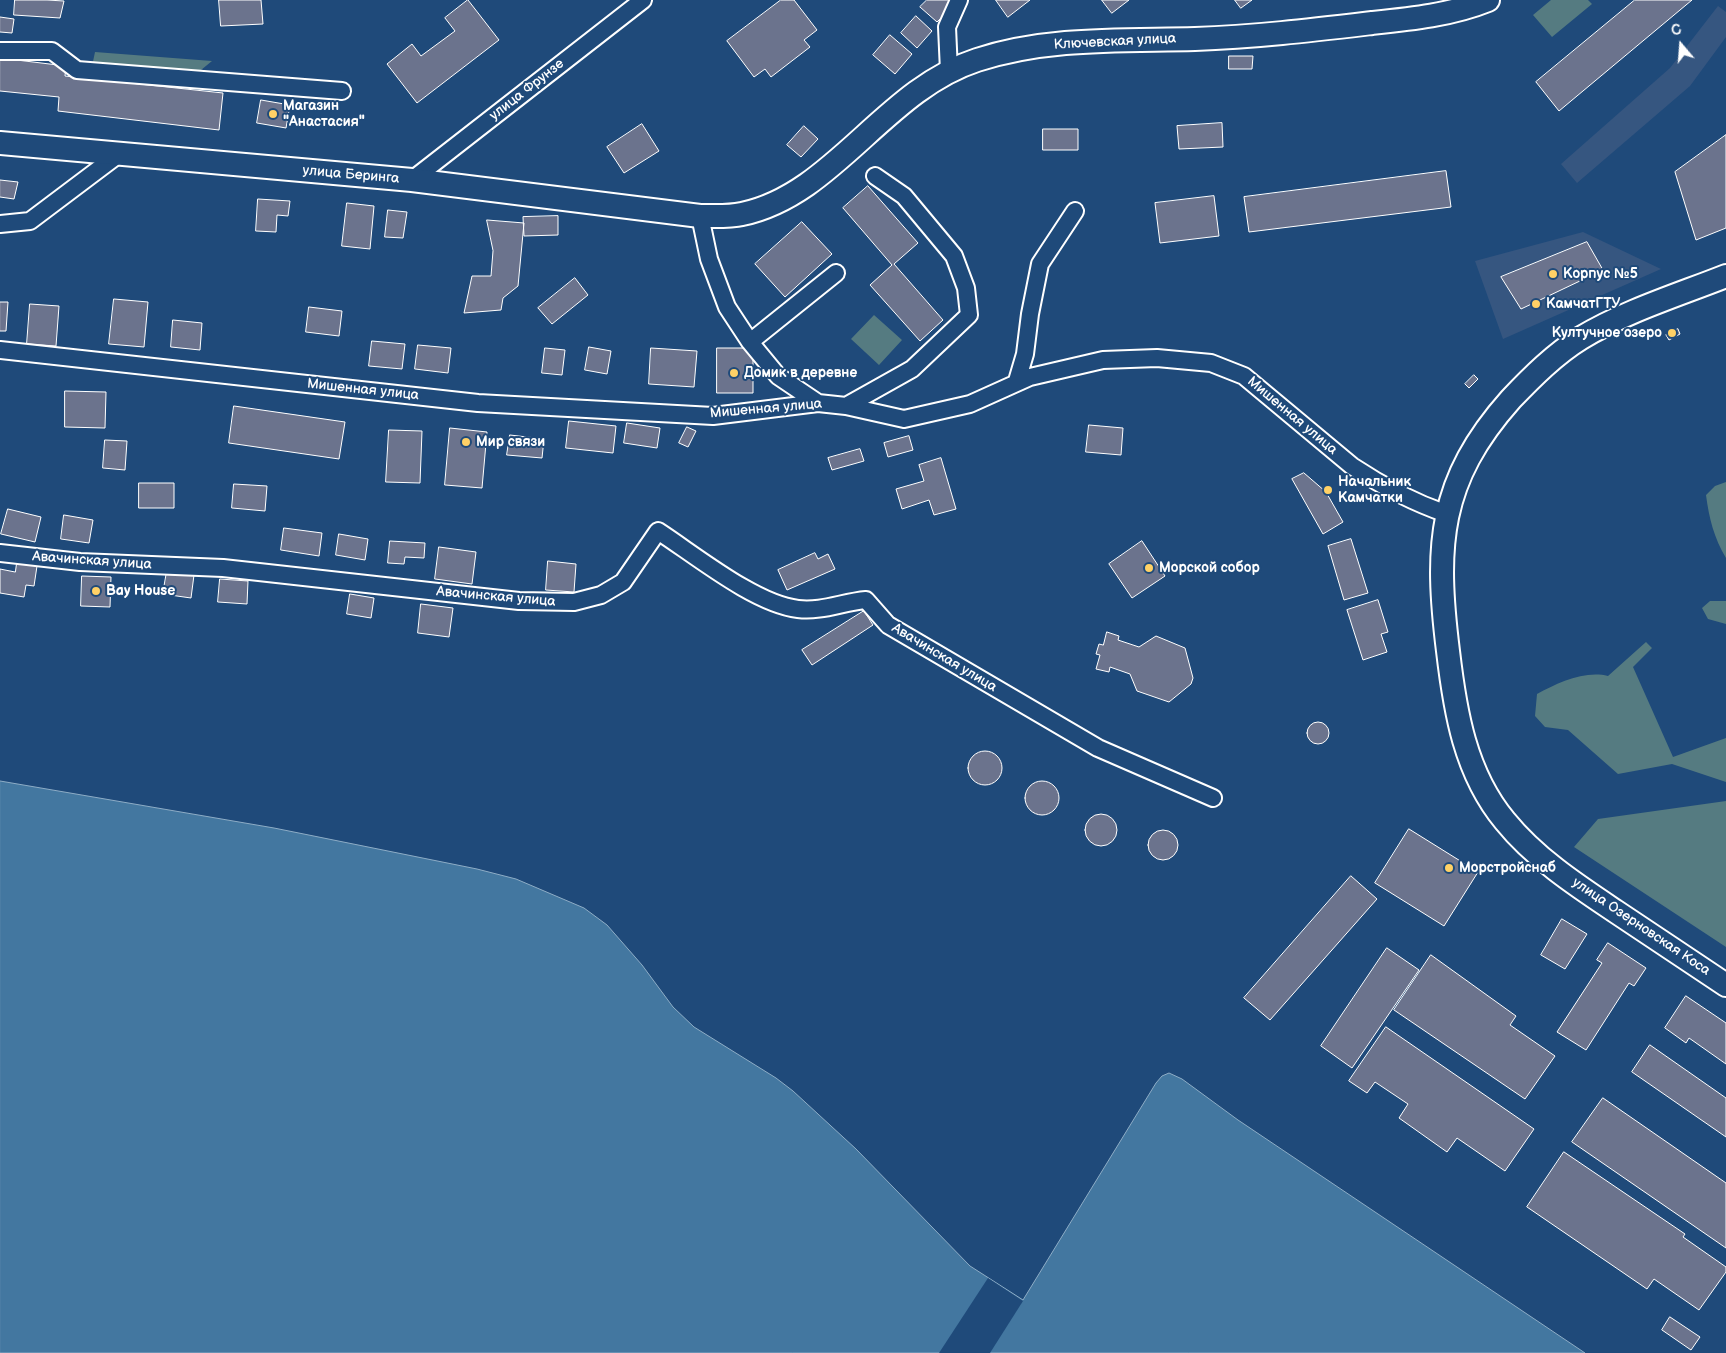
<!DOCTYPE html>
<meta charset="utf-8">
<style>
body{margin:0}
#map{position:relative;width:1726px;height:1353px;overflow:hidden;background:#1f4a7a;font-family:"Balsamiq Sans",sans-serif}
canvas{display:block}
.north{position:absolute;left:1656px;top:20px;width:50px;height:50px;-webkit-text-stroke:4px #1f4a7a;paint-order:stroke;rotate:342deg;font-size:14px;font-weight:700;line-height:20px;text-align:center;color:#fff}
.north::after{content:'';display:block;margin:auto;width:18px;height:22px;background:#fff;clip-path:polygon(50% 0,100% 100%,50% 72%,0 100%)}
</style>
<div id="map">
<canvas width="1726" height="1353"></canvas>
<div class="north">С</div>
</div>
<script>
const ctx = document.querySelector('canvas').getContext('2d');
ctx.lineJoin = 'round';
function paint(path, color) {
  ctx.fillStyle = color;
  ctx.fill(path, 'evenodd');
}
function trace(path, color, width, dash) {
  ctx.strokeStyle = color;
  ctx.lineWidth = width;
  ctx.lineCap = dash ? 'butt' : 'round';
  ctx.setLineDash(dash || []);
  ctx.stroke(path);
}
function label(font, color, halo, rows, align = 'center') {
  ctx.font = font + ' "Balsamiq Sans",sans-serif';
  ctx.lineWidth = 4;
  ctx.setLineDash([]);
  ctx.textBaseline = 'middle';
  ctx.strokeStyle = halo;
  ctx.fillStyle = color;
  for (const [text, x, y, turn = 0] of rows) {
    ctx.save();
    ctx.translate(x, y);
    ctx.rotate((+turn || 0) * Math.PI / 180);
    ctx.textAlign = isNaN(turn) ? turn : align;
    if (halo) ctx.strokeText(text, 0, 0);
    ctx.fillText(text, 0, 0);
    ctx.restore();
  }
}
paint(new Path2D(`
 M 1718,6 L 1726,12 L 1726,37 L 1690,86 L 1577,183 L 1561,164 L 1670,68 Z
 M 1583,232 L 1661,269 L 1503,339 L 1475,261 Z`), '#365680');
paint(new Path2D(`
 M 1551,0 L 1588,0 L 1592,4 L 1552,37 L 1533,15 Z
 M 95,52 L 212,61 L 190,79 L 91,71 Z
 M 874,315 L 902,340 L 879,365 L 851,339 Z
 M 1726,482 L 1726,558 C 1714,538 1709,518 1706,495 L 1715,486 Z
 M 1710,601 L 1726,601 L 1726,624 L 1708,619 L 1702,608 Z
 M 1646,642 L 1652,648 L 1633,667 L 1673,757 L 1726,738 L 1726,782 L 1672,764 L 1618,774 L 1568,730 L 1545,727 L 1535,716 L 1537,694 C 1557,683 1585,670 1608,676 Z
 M 1726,801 L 1726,947 L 1574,847 L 1598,819 Z`), '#557b81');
const water = new Path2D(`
 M 0,781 L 274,828 L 477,869 L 516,879 L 584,908 L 607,925 L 642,965 L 673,1007 L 694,1027 L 776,1078 L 793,1091 L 856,1149 L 970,1266 L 1023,1300 L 1156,1083 L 1162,1076 L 1169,1073 L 1182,1079 L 1238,1120 L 1585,1353 L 0,1353 Z`);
paint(water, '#4377a0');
trace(water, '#8eadc6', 1);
paint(new Path2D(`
 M 988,1278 L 1023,1301 L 990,1353 L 939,1353 Z`), '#1f4a7a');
const building = new Path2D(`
 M 15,0 L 47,0 L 64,1 L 60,18 L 14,15 Z
 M 219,0 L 261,0 L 263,24 L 221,26 Z
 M 468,0 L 499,40 L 417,103 L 387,64 L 412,44 L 421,56 L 455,31 L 445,18 Z
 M 781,0 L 794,0 L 817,30 L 804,40 L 810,47 L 771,77 L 765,69 L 754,77 L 727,41 Z
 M 927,0 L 949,0 L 954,5 L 937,22 L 920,7 Z
 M 996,0 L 1030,0 L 1008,17 Z
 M 1102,0 L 1129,0 L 1112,13 Z
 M 1235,0 L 1252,0 L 1241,8 Z
 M 1635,0 L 1692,0 L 1559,111 L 1536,82 Z
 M 916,16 L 932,31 L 917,48 L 901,33 Z
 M 0,17 L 14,19 L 12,33 L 0,32 Z
 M 890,35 L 912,54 L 895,74 L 873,55 Z
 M 1229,56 L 1253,56 L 1252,69 L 1229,69 Z
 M 0,58 L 66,66 L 65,76 L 223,93 L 219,130 L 58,111 L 59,97 L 0,91 Z
 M 261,100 L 290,105 L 286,128 L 257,123 Z
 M 1222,123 L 1223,147 L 1179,149 L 1177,126 Z
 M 642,124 L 659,151 L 624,173 L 607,147 Z
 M 804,126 L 818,139 L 801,157 L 787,145 Z
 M 1043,129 L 1078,129 L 1078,150 L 1043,150 Z
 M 1726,135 L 1726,228 L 1696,240 L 1675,172 Z
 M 1446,171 L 1451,207 L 1249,232 L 1244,197 Z
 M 0,180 L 18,182 L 14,199 L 0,197 Z
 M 868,186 L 918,243 L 894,264 L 943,320 L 920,341 L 870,285 L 892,265 L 843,208 Z
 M 1214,196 L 1219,236 L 1160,243 L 1155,203 Z
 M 258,199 L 290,201 L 288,216 L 277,215 L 276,232 L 256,231 Z
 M 347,203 L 374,206 L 370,249 L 342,246 Z
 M 388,210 L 407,212 L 403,238 L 385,237 Z
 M 558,216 L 558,235 L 524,236 L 523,217 Z
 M 487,220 L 524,223 L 518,286 L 503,298 L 501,310 L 464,313 L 472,276 L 491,276 L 493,251 Z
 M 802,222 L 832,254 L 785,297 L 755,264 Z
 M 1587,242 L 1603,270 L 1521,309 L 1501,277 Z
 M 575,278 L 588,295 L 552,324 L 538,308 Z
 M 114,299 L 148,302 L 144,347 L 109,344 Z
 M 0,302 L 8,302 L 6,331 L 0,331 Z
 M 30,304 L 59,306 L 56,346 L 27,344 Z
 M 309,307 L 342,311 L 339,336 L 306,332 Z
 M 173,320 L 202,323 L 200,350 L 171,347 Z
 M 1678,329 L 1680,334 L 1669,340 L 1666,335 Z
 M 372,341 L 405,344 L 402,369 L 369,366 Z
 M 418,345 L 451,348 L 448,373 L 415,369 Z
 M 589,347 L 611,351 L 607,374 L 585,370 Z
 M 545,348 L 565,350 L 562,375 L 542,373 Z
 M 651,348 L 697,351 L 694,387 L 649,384 Z
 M 717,348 L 753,348 L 753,393 L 717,393 Z
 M 1474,375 L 1478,379 L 1469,388 L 1465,384 Z
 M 65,391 L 106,392 L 105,428 L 65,427 Z
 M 234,406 L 345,422 L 339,459 L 229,443 Z
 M 569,421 L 616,426 L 613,453 L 566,448 Z
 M 627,423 L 660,428 L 657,448 L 624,443 Z
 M 1089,425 L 1123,428 L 1121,455 L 1086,452 Z
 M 687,427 L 696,431 L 688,447 L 679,443 Z
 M 450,428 L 487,432 L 482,488 L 445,485 Z
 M 389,430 L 422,431 L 420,483 L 386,482 Z
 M 510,435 L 544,439 L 542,458 L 507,455 Z
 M 909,436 L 913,450 L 888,457 L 884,443 Z
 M 105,440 L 127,441 L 125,470 L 103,468 Z
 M 860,449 L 864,461 L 832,470 L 828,458 Z
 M 941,458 L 956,509 L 934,515 L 929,500 L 902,509 L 896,489 L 924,481 L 919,465 Z
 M 1304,473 L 1326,492 L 1343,522 L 1323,534 L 1292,479 Z
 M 139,483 L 174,483 L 174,508 L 139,508 Z
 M 234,484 L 267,486 L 265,511 L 232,508 Z
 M 8,509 L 41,517 L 35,542 L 1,534 Z
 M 64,515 L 93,520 L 89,543 L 61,539 Z
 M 284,528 L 322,533 L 319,556 L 281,550 Z
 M 339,534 L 368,539 L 365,560 L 336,555 Z
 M 1351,539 L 1368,593 L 1344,600 L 1328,546 Z
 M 390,541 L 425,543 L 424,558 L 405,557 L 404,564 L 388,563 Z
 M 1142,541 L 1165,576 L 1132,598 L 1109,564 Z
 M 439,547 L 476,552 L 472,584 L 435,579 Z
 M 815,553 L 818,559 L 828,554 L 835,569 L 787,590 L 778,570 Z
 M 548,561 L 576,564 L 574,592 L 546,590 Z
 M 17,563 L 37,566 L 34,586 L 26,585 L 24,597 L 0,593 L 0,569 L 15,572 Z
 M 167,571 L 194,575 L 191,598 L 163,594 Z
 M 82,576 L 111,577 L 110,607 L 81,606 Z
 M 220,579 L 248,581 L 247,604 L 218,602 Z
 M 350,594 L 374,598 L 371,618 L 347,614 Z
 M 1378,600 L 1388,632 L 1381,634 L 1387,652 L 1363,660 L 1347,610 Z
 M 421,604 L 453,608 L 449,637 L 418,633 Z
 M 864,611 L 873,625 L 812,665 L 802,650 Z
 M 1107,632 L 1119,636 L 1118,640 L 1139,647 L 1156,636 L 1185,648 L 1193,678 L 1191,684 L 1169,702 L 1137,691 L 1130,674 L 1110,667 L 1109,672 L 1096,669 L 1100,655 L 1096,654 L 1099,644 L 1103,645 Z
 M1307 733a11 11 0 1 1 22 0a11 11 0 1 1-22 0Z
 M968 768a17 17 0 1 1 34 0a17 17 0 1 1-34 0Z
 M1025 798a17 17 0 1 1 34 0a17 17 0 1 1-34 0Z
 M1085 830a16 16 0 1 1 32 0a16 16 0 1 1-32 0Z
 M 1409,829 L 1478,872 L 1444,926 L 1375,883 Z
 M1148 845a15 15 0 1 1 30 0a15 15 0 1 1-30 0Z
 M 1351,876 L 1377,899 L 1270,1020 L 1244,998 Z
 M 1562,919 L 1587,934 L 1565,969 L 1541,955 Z
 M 1608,943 L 1646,968 L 1634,986 L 1629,983 L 1586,1050 L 1557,1032 L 1602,963 L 1597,960 Z
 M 1387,948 L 1419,970 L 1352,1068 L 1321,1046 Z
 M 1431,955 L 1516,1016 L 1510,1025 L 1555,1056 L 1525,1099 L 1394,1010 Z
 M 1686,996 L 1726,1023 L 1726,1064 L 1689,1038 L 1686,1043 L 1665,1028 Z
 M 1386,1027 L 1534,1129 L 1505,1171 L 1457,1138 L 1447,1152 L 1399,1118 L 1408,1104 L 1375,1082 L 1367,1093 L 1349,1081 Z
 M 1650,1045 L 1726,1098 L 1726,1137 L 1632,1072 Z
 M 1603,1098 L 1726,1183 L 1726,1248 L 1572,1142 Z
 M 1564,1152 L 1685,1234 L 1683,1237 L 1726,1267 L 1726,1272 L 1699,1310 L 1654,1279 L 1647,1289 L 1527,1207 Z
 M 1670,1317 L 1700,1337 L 1691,1350 L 1662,1330 Z`);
paint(building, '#6b738d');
trace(building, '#fff', 1);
const minor = new Path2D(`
 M 0,51 L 52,51 L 77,70 L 342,91
 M 949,71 L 947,27 L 959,0
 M 412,180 L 643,0
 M 700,216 L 709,259 L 727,307 L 750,342 L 778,376 L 818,403
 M 0,224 L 30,221 L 119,154
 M 750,342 L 836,273
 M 0,350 L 478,403 L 713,416 L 818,403 L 846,406 L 904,419 L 970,404 L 1030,377 L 1103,360 L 1157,358 L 1211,363 L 1244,376 L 1352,466 C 1382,486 1412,502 1447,514
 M 1017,381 L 1025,354 L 1030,314 L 1040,264 L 1075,211
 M 846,406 L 912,369 L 969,315 L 966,288 L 954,256 L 904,196 L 875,176
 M 0,553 L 80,562 L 223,568 L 519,601 L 574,602 L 601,595 L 623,582 L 658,531 C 695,555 755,604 798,609 C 821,612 843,602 866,600 L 888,625 L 1098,748 L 1213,798`);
const secondary = new Path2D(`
 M 0,143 L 412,180 L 700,216 C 714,216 729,217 742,214 C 834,195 884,90 977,60 C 1048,37 1122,41 1195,39 C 1255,37 1313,30 1372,23 C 1411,19 1451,15 1488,0
 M 1726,276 C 1678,295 1626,311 1581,338 C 1555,354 1532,377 1511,399 C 1438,481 1435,546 1448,651 C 1455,711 1465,773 1505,821 C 1535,858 1576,885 1615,911 C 1652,936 1689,960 1726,985`);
trace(minor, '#fff', 20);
trace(secondary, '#fff', 26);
trace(minor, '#1f4a7a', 16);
trace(secondary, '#1f4a7a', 22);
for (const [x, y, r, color] of [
 [273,114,5,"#ffd166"],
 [1553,274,5,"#ffd166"],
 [1536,304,5,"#ffd166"],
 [1672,333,5,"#ffd166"],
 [734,373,5,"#ffd166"],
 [466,442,5,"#ffd166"],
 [1328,490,5,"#ffd166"],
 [1149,568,5,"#ffd166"],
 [96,591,5,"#ffd166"],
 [1449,868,5,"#ffd166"]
]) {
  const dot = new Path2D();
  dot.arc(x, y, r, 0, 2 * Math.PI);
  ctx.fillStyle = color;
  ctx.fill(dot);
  trace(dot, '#1f4a7a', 2);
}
label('14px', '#fff', '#1f4a7a', [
 ["Ключевская улица",1115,42,-3],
 ["улица Фрунзе",527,90,-38],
 ["улица Беринга",351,175,5],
 ["Мишенная улица",363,390,6],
 ["Мишенная улица",766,409,-5],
 ["Мишенная улица",1292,416,40],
 ["Авачинская улица",92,561,4],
 ["Авачинская улица",496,597,5],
 ["Авачинская улица",944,658,31],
 ["улица Озерновская Коса",1641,927,34]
]);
label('bold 14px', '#fff', '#1f4a7a', [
 ["Магазин",283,106],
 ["\"Анастасия\"",283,122],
 ["Корпус №5",1563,274],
 ["КамчатГТУ",1546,304],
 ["Култучное озеро",1662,333,"right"],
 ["Домик в деревне",744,373],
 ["Мир связи",476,442],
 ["Начальник",1338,482],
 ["Камчатки",1338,498],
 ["Морской собор",1159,568],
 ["Bay House",106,591],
 ["Морстройснаб",1459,868]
], 'left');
</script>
